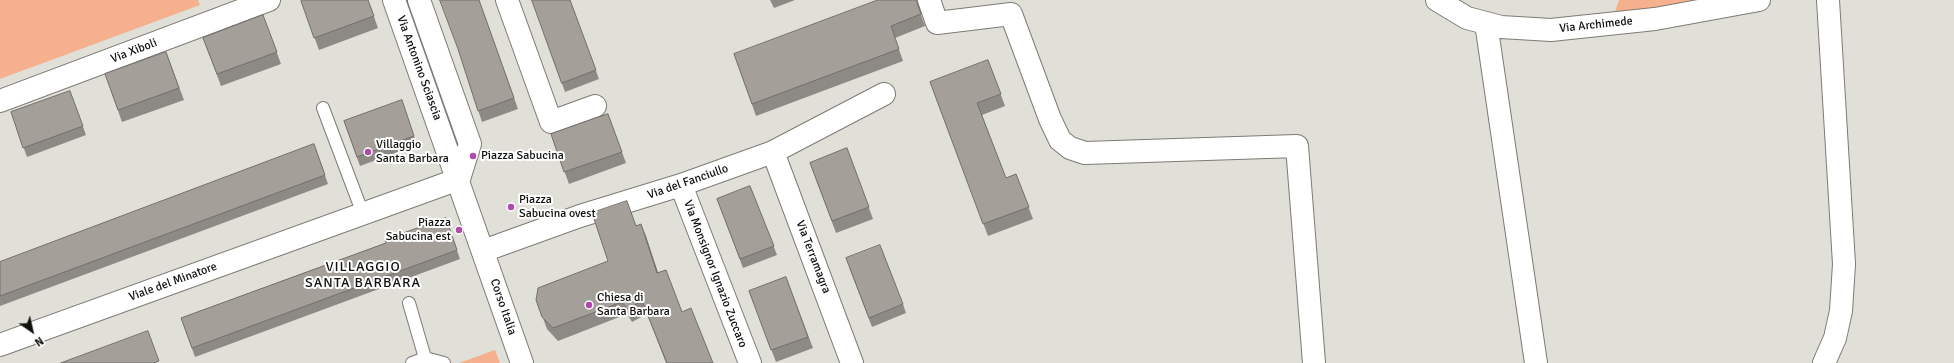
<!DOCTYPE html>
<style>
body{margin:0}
#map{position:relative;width:1954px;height:363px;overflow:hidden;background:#e1e0d8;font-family:Signika,sans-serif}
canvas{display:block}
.north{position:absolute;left:12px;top:311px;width:40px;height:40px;-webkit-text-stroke:3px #fff;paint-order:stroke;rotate:146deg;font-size:11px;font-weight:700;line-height:16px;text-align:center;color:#0f0f0c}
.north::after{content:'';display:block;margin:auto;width:14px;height:18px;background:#0f0f0c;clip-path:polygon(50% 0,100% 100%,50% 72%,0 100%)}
</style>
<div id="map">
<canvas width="1954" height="363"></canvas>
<div class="north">N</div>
</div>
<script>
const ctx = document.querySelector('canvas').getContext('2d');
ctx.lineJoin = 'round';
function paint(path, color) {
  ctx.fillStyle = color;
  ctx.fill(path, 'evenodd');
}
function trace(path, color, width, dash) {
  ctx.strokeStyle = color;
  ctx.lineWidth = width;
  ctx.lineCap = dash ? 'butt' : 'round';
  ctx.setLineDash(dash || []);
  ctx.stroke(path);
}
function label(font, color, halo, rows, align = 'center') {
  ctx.font = font + ' Signika,sans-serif';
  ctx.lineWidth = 4;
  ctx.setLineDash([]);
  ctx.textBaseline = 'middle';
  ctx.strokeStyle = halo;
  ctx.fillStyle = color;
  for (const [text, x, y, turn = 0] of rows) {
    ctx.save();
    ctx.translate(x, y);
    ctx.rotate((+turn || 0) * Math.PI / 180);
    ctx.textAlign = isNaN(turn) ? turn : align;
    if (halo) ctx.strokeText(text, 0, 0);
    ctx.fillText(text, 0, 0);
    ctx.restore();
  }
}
paint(new Path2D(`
 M 0,0 L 198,0 L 200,5 L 0,79 Z
 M 1619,0 L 1745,0 L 1611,23 Z
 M 495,350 L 500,363 L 459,363 Z`), '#f5b18d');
const service = new Path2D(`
 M 323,108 L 363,214
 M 409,303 L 425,358
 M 412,363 L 425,358 L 444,363`);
const minor = new Path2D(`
 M 394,0 L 522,363
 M 419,0 L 470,144 L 459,179
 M 507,0 L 551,122 L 595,106
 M 929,0 L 937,23 L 1011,14 L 1050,119 L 1060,140 L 1070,148 L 1085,153 L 1297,146 L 1314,363
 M 1437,0 L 1467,18 L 1501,27 L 1551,30 L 1655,19 L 1759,0
 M 1486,23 L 1536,363
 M 773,152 L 852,363
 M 681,185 L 750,363
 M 483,251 L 580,216 L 681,185 L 773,152 L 884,94
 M 0,345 L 459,179
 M 1824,363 L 1835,338 L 1841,311 L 1844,264 L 1828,0`);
const primary = new Path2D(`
 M 0,101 L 269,0`);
trace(service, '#7c7b74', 14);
trace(minor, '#7c7b74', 24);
trace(primary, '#7c7b74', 24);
trace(service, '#fff', 12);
trace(minor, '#fff', 22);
trace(primary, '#fff', 22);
paint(new Path2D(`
 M 368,0 L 378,28 L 319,50 L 301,1 Z
 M 479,0 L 518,109 L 482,122 L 458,49 Z
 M 532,0 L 570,0 L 599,79 L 565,92 Z
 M 770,0 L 795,0 L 774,8 Z
 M 917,4 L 925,26 L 895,38 L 903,61 L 756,116 L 734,54 Z
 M 263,15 L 281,64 L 221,86 L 203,38 Z
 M 166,52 L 184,100 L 122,122 L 105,74 Z
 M 988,60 L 1005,106 L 982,115 L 1006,178 L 1016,174 L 1033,219 L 988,236 L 930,82 Z
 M 70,91 L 86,135 L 27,157 L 11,112 Z
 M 402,100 L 417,145 L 360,166 L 344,121 Z
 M 608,114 L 626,163 L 569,184 L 551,134 Z
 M 314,144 L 328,184 L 0,306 L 0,262 Z
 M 847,148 L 873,219 L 836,233 L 810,163 Z
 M 750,186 L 777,255 L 743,268 L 717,199 Z
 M 446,218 L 460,259 L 195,357 L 181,318 L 386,243 Z
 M 641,224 L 658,273 L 713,363 L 666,363 L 647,314 L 632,322 L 627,314 L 558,341 L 547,329 L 536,300 L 608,261 L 636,226 Z
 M 849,267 L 903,304 L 906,313 L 872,327 Z
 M 786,277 L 813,348 L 776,362 L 749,291 Z`), '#8d8984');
paint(new Path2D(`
 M 641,224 L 646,236 L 662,285 L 657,273 Z`), '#736f6b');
const building = new Path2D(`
 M 303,0 L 368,0 L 374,16 L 314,38 L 301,1 Z
 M 440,0 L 479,0 L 514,98 L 478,111 L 458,49 Z
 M 532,0 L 570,0 L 596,70 L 562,83 Z
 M 878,0 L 916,0 L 921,14 L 891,26 L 899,49 L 752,104 L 734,54 Z
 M 263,15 L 277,52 L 217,74 L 203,38 Z
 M 166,52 L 179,88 L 118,110 L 105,74 Z
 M 988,60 L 1001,94 L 977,103 L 1006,178 L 1016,174 L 1029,207 L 983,224 L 930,82 Z
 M 70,91 L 83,126 L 23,148 L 11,112 Z
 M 402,100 L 414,136 L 357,157 L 344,121 Z
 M 608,114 L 622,152 L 564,172 L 551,134 Z
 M 314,144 L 325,175 L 0,296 L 0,262 Z
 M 847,148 L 869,207 L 832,221 L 810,163 Z
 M 750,186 L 774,246 L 740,259 L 717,199 Z
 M 627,201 L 636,226 L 641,224 L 657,273 L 666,270 L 682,312 L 691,308 L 713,363 L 667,363 L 642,301 L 627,309 L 622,302 L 553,328 L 542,317 L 536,300 L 538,288 L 608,261 L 592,213 Z
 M 446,218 L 457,250 L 192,348 L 181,318 L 386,243 L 385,240 Z
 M 880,245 L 903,304 L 869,318 L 846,258 Z
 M 786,277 L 808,337 L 771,350 L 749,291 Z
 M 148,331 L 159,361 L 153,363 L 61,363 Z`);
paint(building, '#a49f99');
trace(building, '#736f6b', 1);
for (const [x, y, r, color] of [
 [368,152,4,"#b24aad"],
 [473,156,4,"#b24aad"],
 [511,207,4,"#b24aad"],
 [459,230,4,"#b24aad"],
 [589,305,4,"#b24aad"]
]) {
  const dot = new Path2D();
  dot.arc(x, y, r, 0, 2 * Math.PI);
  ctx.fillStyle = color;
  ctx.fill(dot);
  trace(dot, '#fff', 1.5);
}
label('12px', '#0f0f0c', '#fff', [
 ["Via Archimede",1596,25,-6],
 ["Via Xiboli",134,51,-21],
 ["Via Antonino Sciascia",419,68,70],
 ["Via del Fanciullo",688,182,-19],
 ["Via Terramagra",813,257,69],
 ["Via Monsignor Ignazio Zuccaro",715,274,69],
 ["Viale del Minatore",173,282,-20],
 ["Corso Italia",503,307,71]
]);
label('12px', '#0f0f0c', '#fff', [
 ["Villaggio",376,145],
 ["Santa Barbara",376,159],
 ["Piazza Sabucina",481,156],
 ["Piazza",519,200],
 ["Sabucina ovest",519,214],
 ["Piazza",451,223,"right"],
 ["Sabucina est",451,237,"right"],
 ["Chiesa di",597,298],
 ["Santa Barbara",597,312]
], 'left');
ctx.letterSpacing = '1px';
label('14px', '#0f0f0c', '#fff', [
 ["VILLAGGIO",363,267],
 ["SANTA BARBARA",363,283]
]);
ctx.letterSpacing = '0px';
</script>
